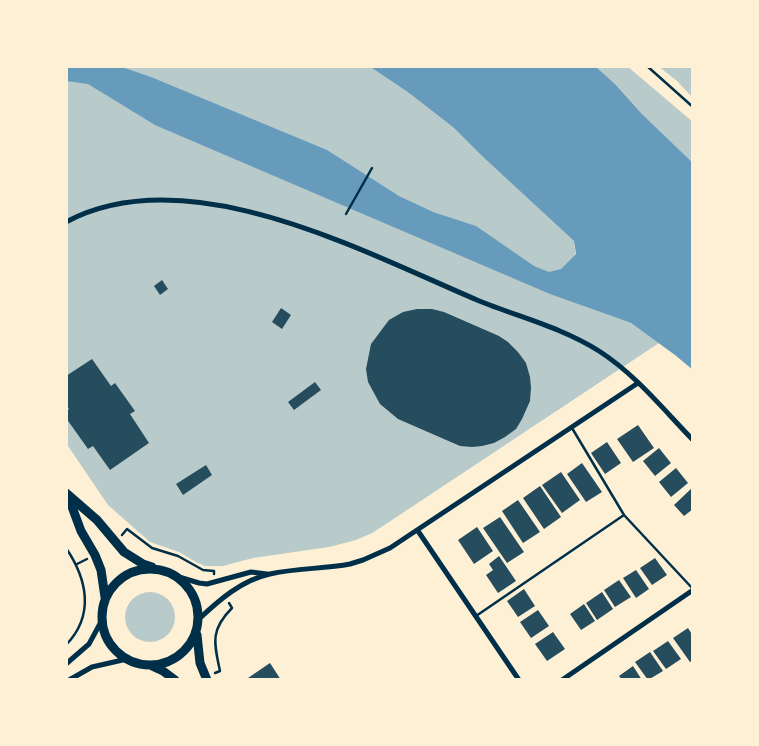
<!DOCTYPE html>
<style>
body{margin:0}
#map{position:relative;width:759px;height:746px;overflow:hidden;background:#fdf0d5;font-family:Helvetica,sans-serif}
canvas{display:block}
.frame{position:absolute;inset:0;border:68px solid #fdf0d5;pointer-events:none}
</style>
<div id="map">
<canvas width="759" height="746"></canvas>
<div class="frame"></div>
</div>
<script>
const ctx = document.querySelector('canvas').getContext('2d');
ctx.lineJoin = 'round';
function paint(path, color) {
  ctx.fillStyle = color;
  ctx.fill(path, 'evenodd');
}
function trace(path, color, width, dash) {
  ctx.strokeStyle = color;
  ctx.lineWidth = width;
  ctx.lineCap = dash ? 'butt' : 'round';
  ctx.setLineDash(dash || []);
  ctx.stroke(path);
}
paint(new Path2D(`
 M 83,66 L 369,66 L 409,93 L 454,128 L 483,157 L 574,241 L 581,305 L 631,323 L 659,343 L 389,522 L 372,533 L 356,540 L 329,547 L 253,558 L 223,566 L 205,566 L 196,562 L 179,552 L 150,542 L 108,505 L 66,443 L 66,80 Z
 M 595,66 L 627,66 L 693,122 L 693,163 L 642,114 L 615,84 Z
 M 658,66 L 693,66 L 693,98 L 677,81 Z
 M125 617a25 25 0 1 1 50 0a25 25 0 1 1-50 0Z`), '#b9caca');
paint(new Path2D(`
 M 66,66 L 119,66 L 151,77 L 327,150 L 399,196 L 433,212 L 476,226 L 534,266 L 549,272 L 561,269 L 576,254 L 574,241 L 483,157 L 454,128 L 409,93 L 369,66 L 595,66 L 615,84 L 642,114 L 693,163 L 693,370 L 675,355 L 631,323 L 550,294 L 155,125 L 88,84 L 66,81 Z`), '#669bbc');
paint(new Path2D(`
 M 162,280 L 168,289 L 160,295 L 154,286 Z
 M 281,308 L 291,315 L 282,329 L 272,322 Z
 M 417,309 L 432,309 L 444,312 L 499,336 L 508,342 L 518,352 L 526,363 L 530,377 L 531,388 L 530,401 L 522,419 L 516,429 L 505,437 L 494,443 L 482,446 L 472,447 L 460,446 L 398,419 L 380,404 L 368,382 L 366,369 L 371,344 L 389,320 L 403,312 Z
 M 92,359 L 111,386 L 115,383 L 135,411 L 130,414 L 149,443 L 110,470 L 93,446 L 88,449 L 66,418 L 66,411 L 69,409 L 66,405 L 66,376 Z
 M 315,382 L 321,390 L 294,410 L 288,402 Z
 M 638,425 L 654,448 L 633,462 L 617,439 Z
 M 607,442 L 621,463 L 605,474 L 591,453 Z
 M 659,448 L 671,463 L 655,476 L 643,461 Z
 M 582,463 L 602,492 L 586,502 L 567,474 Z
 M 206,465 L 212,475 L 183,495 L 176,484 Z
 M 676,468 L 688,483 L 671,497 L 659,482 Z
 M 561,472 L 580,500 L 562,513 L 542,485 Z
 M 540,486 L 561,517 L 544,529 L 523,498 Z
 M 693,487 L 693,509 L 684,516 L 674,505 Z
 M 518,500 L 540,532 L 523,543 L 502,511 Z
 M 500,517 L 524,552 L 507,563 L 483,528 Z
 M 477,527 L 493,551 L 474,564 L 458,540 Z
 M 499,556 L 516,581 L 498,593 L 486,575 L 493,570 L 489,564 Z
 M 655,558 L 667,575 L 652,585 L 640,568 Z
 M 636,570 L 649,589 L 636,598 L 623,578 Z
 M 619,580 L 631,597 L 615,607 L 604,590 Z
 M 524,589 L 535,606 L 518,617 L 507,601 Z
 M 602,592 L 613,609 L 597,620 L 586,603 Z
 M 584,604 L 595,621 L 581,630 L 570,614 Z
 M 538,610 L 549,626 L 531,638 L 520,622 Z
 M 688,628 L 693,636 L 693,660 L 690,662 L 673,638 Z
 M 553,632 L 565,649 L 547,661 L 535,644 Z
 M 668,641 L 681,659 L 666,669 L 653,651 Z
 M 650,652 L 663,671 L 648,680 L 635,662 Z
 M 270,663 L 281,680 L 245,680 Z
 M 633,666 L 642,680 L 622,680 L 619,676 Z`), '#264d5e');
trace(new Path2D(`
 M 647,66 L 693,107
 M 346,214 L 372,168
 M 122,535 L 127,529 L 152,548 L 178,556 L 203,570 L 214,571 L 214,574
 M 66,548 C 87,579 95,615 66,645
 M 77,564 L 87,559
 M 215,673 L 220,671 C 214,643 210,630 232,608 L 229,603
 M 105,680 L 115,680`), '#003049', 2.5);
trace(new Path2D(`
 M 572,428 L 624,515 L 693,589
 M 476,616 L 624,515`), '#003049', 2.5);
trace(new Path2D(`
 M 66,222 C 188,157 364,252 477,300 C 518,317 561,327 599,351 C 635,374 663,409 693,440
 M 418,531 L 519,680
 M 179,577 L 199,583 L 207,584 L 251,572 L 267,574
 M 199,619 C 219,600 242,580 270,574 C 296,568 324,569 350,564 L 363,560 L 390,548 L 638,383
 M 66,664 L 89,644 L 102,620
 M 69,680 L 92,667 L 127,659
 M 562,680 L 693,590`), '#003049', 5);
trace(new Path2D(`
 M 66,493 L 97,520 L 124,552 L 143,564 L 152,567
 M 68,496 L 81,531 L 95,555 L 101,570 L 105,597
 M102 617a48 48 0 1 1 96 0a48 48 0 1 1-96 0Z
 M 197,635 L 200,663 L 207,680
 M 152,666 L 163,671 L 175,680`), '#003049', 9);
</script>
